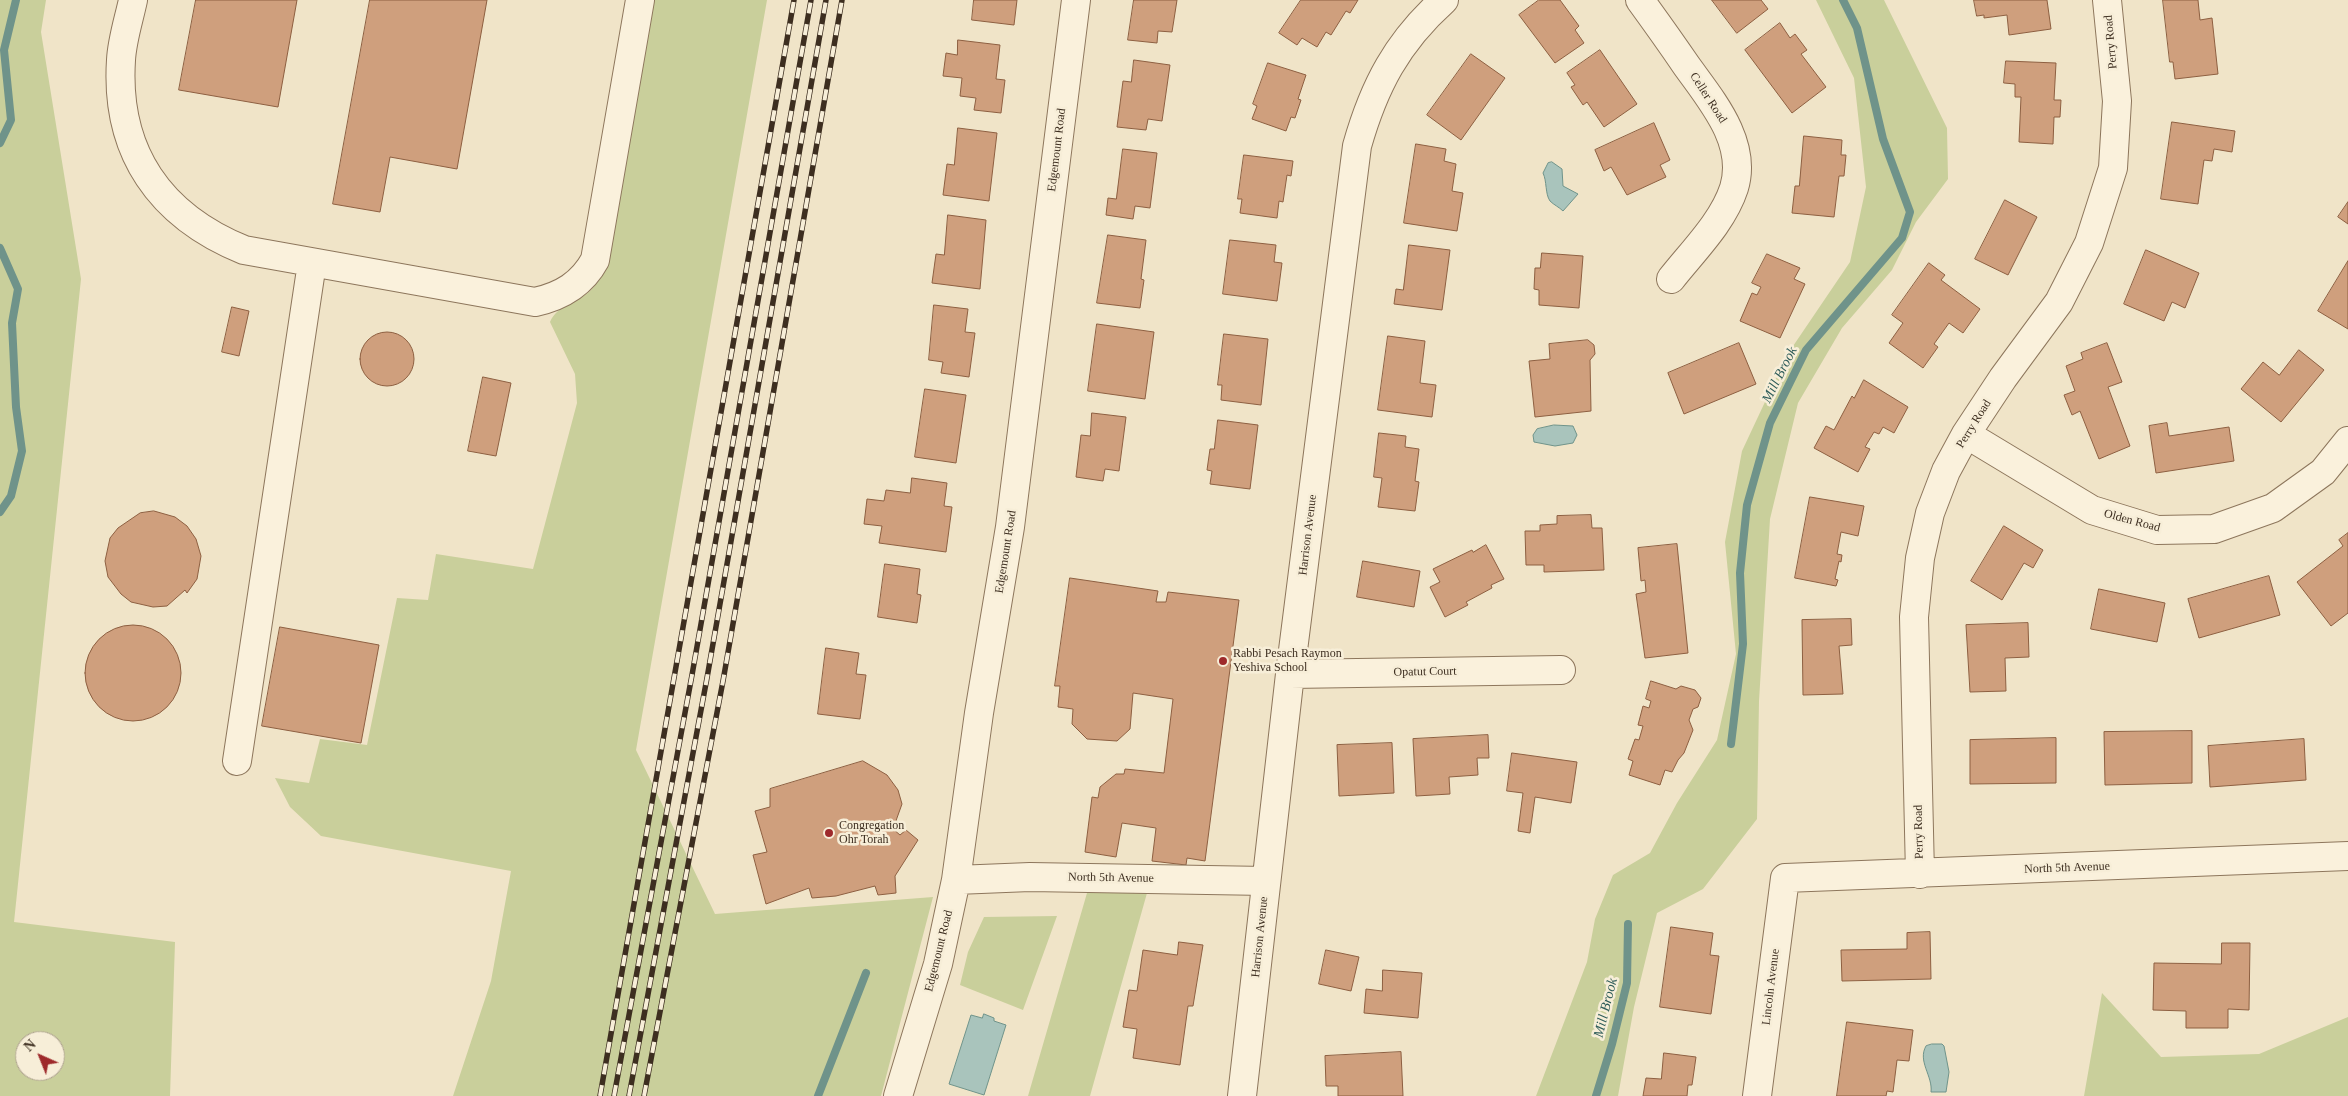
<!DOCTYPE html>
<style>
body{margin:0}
#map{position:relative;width:2348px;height:1096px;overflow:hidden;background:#f0e4c8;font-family:"Times New Roman",serif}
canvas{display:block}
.north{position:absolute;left:15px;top:1031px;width:50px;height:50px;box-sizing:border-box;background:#f7eed8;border:1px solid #ada18e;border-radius:50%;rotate:316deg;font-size:14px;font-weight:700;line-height:20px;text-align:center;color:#3d2e20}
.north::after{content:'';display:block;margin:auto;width:18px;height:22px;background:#9e2a2b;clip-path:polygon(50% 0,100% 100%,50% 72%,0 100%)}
</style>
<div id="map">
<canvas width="2348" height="1096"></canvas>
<div class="north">N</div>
</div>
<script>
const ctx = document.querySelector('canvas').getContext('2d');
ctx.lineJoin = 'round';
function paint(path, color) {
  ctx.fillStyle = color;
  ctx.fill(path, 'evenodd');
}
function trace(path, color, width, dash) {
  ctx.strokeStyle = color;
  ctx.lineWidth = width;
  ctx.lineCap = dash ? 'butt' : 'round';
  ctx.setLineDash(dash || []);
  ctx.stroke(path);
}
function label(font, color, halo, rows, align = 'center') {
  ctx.font = font + ' "Times New Roman",serif';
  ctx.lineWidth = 5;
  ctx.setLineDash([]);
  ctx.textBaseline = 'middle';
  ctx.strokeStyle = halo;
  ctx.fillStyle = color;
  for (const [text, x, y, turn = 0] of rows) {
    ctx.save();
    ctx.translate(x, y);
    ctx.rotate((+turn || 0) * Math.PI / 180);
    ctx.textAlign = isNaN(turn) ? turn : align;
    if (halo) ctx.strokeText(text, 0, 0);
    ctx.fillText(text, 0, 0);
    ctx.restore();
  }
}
paint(new Path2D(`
 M 0,0 L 46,0 L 41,32 L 81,279 L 14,922 L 175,942 L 170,1096 L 0,1096 ZM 25,1041 L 55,1041 L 55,1071 L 25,1071 Z
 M 654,0 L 767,0 L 636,750 L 715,914 L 933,897 L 881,1096 L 453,1096 L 491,981 L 511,871 L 321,836 L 290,807 L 275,778 L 309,783 L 320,739 L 367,745 L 397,598 L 428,600 L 436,554 L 533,569 L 577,403 L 575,374 L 550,322 C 558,304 577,303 590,291 C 601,281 605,268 609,255 Z
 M 1816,0 L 1884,0 L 1947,128 L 1948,179 L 1916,222 L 1892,270 L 1842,328 L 1798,403 L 1770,519 L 1759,701 L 1757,819 L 1703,889 L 1657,913 L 1634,1007 L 1618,1096 L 1536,1096 L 1587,962 L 1595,919 L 1613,875 L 1650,853 L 1677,803 L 1717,740 L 1736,654 L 1725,542 L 1742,451 L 1787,355 L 1850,262 L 1866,187 L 1854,78 Z
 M 1087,893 L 1147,893 L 1090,1096 L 1028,1096 Z
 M 1057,916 L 1023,1010 L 960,985 L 968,952 L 984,917 Z
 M 2102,993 L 2161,1057 L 2259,1054 L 2348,1017 L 2348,1096 L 2084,1096 Z`), '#c9cf9b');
const water = new Path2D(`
 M 1552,162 L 1562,169 L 1563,186 L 1578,194 L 1563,211 C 1559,207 1554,205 1550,201 C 1545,194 1547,181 1543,173 L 1548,163 Z
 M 1554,425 L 1573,426 L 1577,435 L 1573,443 L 1555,446 L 1534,442 L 1533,435 L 1537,429 Z
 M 984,1014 L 994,1018 L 994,1021 L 1006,1025 L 984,1095 L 949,1084 L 971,1015 L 982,1018 Z
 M 1932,1044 L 1942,1044 L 1944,1046 L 1949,1072 L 1946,1092 L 1931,1092 C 1933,1076 1917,1061 1926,1046 Z`);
paint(water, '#a9c4bc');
trace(water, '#6f938a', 1);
trace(new Path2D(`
 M 0,143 L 11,120 L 4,50 L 16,0
 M 0,248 L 18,289 L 12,323 L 16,407 L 22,451 L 11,496 L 0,512
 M 1731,744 L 1743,644 L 1740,573 L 1747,505 L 1770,423 L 1806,350 L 1902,238 L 1910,212 L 1883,139 L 1857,28 L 1843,0
 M 818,1096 L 866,973
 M 1596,1096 L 1612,1044 L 1627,983 L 1628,924`), '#6f938a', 8);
const building = new Path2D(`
 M 196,0 L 297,0 L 278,107 L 179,90 Z
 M 370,0 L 487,0 L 457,169 L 390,157 L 380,212 L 333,204 Z
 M 974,0 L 1017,0 L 1014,25 L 972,20 Z
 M 1134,0 L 1177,0 L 1172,32 L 1158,31 L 1157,43 L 1128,40 Z
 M 1301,0 L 1358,0 L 1350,13 L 1346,11 L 1331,35 L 1326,32 L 1317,47 L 1302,38 L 1297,45 L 1279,33 Z
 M 1539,0 L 1560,0 L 1579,26 L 1575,30 L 1584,43 L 1555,63 L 1519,15 Z
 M 1712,0 L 1761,0 L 1768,9 L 1737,33 Z
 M 1974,0 L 2047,0 L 2051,29 L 2009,35 L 2007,15 L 1984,18 L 1984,15 L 1977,16 Z
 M 2163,0 L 2198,0 L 2200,20 L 2212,18 L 2218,74 L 2175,79 L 2173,62 L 2170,62 Z
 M 1780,23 L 1790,38 L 1795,34 L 1807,50 L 1801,54 L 1826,87 L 1792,113 L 1745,50 Z
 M 958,40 L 1000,45 L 996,79 L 1005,80 L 1001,113 L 974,110 L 976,98 L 960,96 L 962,78 L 943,76 L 946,53 L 957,55 Z
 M 1600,50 L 1637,104 L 1604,127 L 1587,102 L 1583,105 L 1571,87 L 1575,85 L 1567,73 Z
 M 1471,54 L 1505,78 L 1461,140 L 1427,115 Z
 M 1134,60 L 1170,65 L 1162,121 L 1148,119 L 1146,130 L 1117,127 L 1123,81 L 1131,82 Z
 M 2006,61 L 2056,63 L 2054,100 L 2061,100 L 2060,117 L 2054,117 L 2053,144 L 2019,142 L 2021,97 L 2015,97 L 2015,84 L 2004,83 Z
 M 1268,63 L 1306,75 L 1298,99 L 1301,100 L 1295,118 L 1291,117 L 1286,131 L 1252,119 L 1257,106 L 1253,104 Z
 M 2172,122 L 2235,131 L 2232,152 L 2214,149 L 2212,161 L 2204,160 L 2198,204 L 2161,199 Z
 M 1654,123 L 1670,160 L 1660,165 L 1666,177 L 1627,195 L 1611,167 L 1604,171 L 1595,150 Z
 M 958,128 L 997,133 L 989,201 L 943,195 L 947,164 L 954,165 Z
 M 1804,136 L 1842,140 L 1841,155 L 1846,155 L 1844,176 L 1839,176 L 1834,217 L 1792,213 L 1795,186 L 1799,186 Z
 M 1416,144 L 1446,149 L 1444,161 L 1456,164 L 1452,191 L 1463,193 L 1457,231 L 1404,223 Z
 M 1123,149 L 1157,153 L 1150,208 L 1135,206 L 1133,219 L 1106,215 L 1108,198 L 1116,199 Z
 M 1244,155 L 1293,161 L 1291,176 L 1287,175 L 1283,202 L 1279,201 L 1277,218 L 1240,213 L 1242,199 L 1238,199 Z
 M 2005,200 L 2037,217 L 2008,275 L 1975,259 Z
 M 2348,202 L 2348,224 L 2338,217 Z
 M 948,215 L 986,220 L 980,289 L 932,283 L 936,254 L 944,255 Z
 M 1108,235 L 1146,240 L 1141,279 L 1144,280 L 1140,308 L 1097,303 Z
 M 1230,240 L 1276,245 L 1274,262 L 1282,263 L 1277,301 L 1223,294 Z
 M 1409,245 L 1450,250 L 1442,310 L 1394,304 L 1396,289 L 1403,290 Z
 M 2146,250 L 2199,273 L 2185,308 L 2172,302 L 2164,321 L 2124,304 Z
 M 1542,253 L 1583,256 L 1579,308 L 1539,305 L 1539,290 L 1534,289 L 1535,268 L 1540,268 Z
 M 1767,254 L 1800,268 L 1794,279 L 1805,284 L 1780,338 L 1740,321 L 1752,293 L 1757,295 L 1761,287 L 1752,283 Z
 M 2348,261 L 2348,329 L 2318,311 Z
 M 1929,263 L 1945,275 L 1941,280 L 1980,309 L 1963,333 L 1949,323 L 1934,344 L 1938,347 L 1923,368 L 1889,343 L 1903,323 L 1892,315 Z
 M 934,305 L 968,309 L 965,332 L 975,333 L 969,377 L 941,373 L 943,362 L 929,360 Z
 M 232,307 L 249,311 L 239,356 L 222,352 Z
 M 1097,324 L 1154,332 L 1145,399 L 1088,391 Z
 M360 359a27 27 0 1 1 54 0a27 27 0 1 1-54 0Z
 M 1224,334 L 1268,339 L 1261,405 L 1221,400 L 1222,385 L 1218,385 Z
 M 1388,336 L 1425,341 L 1420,383 L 1436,385 L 1432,417 L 1378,410 Z
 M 1588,340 L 1594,345 L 1595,354 L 1590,360 L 1591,411 L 1535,417 L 1529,361 L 1550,359 L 1549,344 Z
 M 1739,343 L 1756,384 L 1684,414 L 1668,373 Z
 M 2107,343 L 2122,382 L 2108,387 L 2130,446 L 2099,459 L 2080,411 L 2072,415 L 2064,395 L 2075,391 L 2066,366 L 2083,359 L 2081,353 Z
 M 2299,350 L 2324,370 L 2281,422 L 2241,389 L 2263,362 L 2279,375 Z
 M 483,377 L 511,383 L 496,456 L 468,451 Z
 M 1864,380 L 1908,407 L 1894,433 L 1883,427 L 1879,434 L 1874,432 L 1865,447 L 1870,449 L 1858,472 L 1814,448 L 1826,426 L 1834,430 L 1852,396 L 1854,398 Z
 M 925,389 L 966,395 L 956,463 L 915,457 Z
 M 1092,413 L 1126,417 L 1119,471 L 1105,469 L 1103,481 L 1076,477 L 1081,435 L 1090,436 Z
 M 1218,420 L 1258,425 L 1250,489 L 1210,484 L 1212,471 L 1207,470 L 1210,449 L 1214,449 Z
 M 2167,423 L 2169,436 L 2229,427 L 2234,461 L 2156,473 L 2149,426 Z
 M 1379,433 L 1406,436 L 1405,447 L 1419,449 L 1415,481 L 1419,482 L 1415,511 L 1378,507 L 1382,478 L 1374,477 Z
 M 912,478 L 947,483 L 944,506 L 952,507 L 946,552 L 879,543 L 882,526 L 864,524 L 867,499 L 884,501 L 886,490 L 910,493 Z
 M 1810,497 L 1864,506 L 1858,536 L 1841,532 L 1837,554 L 1842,555 L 1841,562 L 1839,561 L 1835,579 L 1838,580 L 1836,586 L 1795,578 Z
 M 154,511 L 175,517 L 187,526 L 196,539 L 201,556 L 197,579 L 187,593 L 185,590 L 167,606 L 153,607 L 131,602 L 121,594 L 108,577 L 105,561 L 110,538 L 118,528 L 140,513 Z
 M 1591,515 L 1592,528 L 1602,528 L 1604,570 L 1544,572 L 1544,565 L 1526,565 L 1525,531 L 1540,531 L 1540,525 L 1557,524 L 1557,516 Z
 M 2004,526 L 2043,550 L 2033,568 L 2024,563 L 2002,600 L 1971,581 Z
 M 2348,533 L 2348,613 L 2331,626 L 2297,582 L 2343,546 L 2339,540 Z
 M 1677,544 L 1688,653 L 1645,658 L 1636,594 L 1646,592 L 1645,580 L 1641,581 L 1638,548 Z
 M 1486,545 L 1504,579 L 1491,585 L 1492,588 L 1466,602 L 1468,605 L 1445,617 L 1430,587 L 1440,582 L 1433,569 L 1472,550 L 1473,552 Z
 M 1363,561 L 1420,571 L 1414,607 L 1357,597 Z
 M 885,564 L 920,569 L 917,594 L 921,595 L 917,623 L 878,617 Z
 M 2269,576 L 2280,615 L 2199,638 L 2188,599 Z
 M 1070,578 L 1158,591 L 1156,602 L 1166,602 L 1168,592 L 1239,600 L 1205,861 L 1187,858 L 1186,865 L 1152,861 L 1156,828 L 1122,823 L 1116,857 L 1085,852 L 1092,797 L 1098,798 L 1100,787 L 1116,774 L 1124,774 L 1125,769 L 1164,773 L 1173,699 L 1133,693 L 1130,729 L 1117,741 L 1087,739 L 1072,724 L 1073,709 L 1058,707 L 1060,686 L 1055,686 Z
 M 2099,589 L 2165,603 L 2157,642 L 2091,629 Z
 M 1851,619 L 1852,645 L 1839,646 L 1843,694 L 1803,695 L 1802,620 Z
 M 2028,623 L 2029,657 L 2005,658 L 2006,691 L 1970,692 L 1966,625 Z
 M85 673a48 48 0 1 1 96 0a48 48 0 1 1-96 0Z
 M 280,627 L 379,645 L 361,743 L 262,726 Z
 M 826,648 L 859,653 L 856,674 L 866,675 L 860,719 L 818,714 Z
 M 1651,681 L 1676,689 L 1681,686 L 1695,690 L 1701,698 L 1698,707 L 1693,709 L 1689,720 L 1693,730 L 1684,753 L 1678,760 L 1672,772 L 1665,770 L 1660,785 L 1629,775 L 1633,761 L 1628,759 L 1635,739 L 1639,740 L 1643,726 L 1638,725 L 1643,706 L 1649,708 L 1651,701 L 1646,699 Z
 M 2192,731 L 2192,783 L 2105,785 L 2104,732 Z
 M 1488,735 L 1489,758 L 1477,758 L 1478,775 L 1449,777 L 1450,794 L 1416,796 L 1413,739 Z
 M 2056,738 L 2056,783 L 1970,784 L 1970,740 Z
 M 2304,739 L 2306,780 L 2210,787 L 2208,746 Z
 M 1392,743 L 1394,793 L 1339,796 L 1337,745 Z
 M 1512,753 L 1577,762 L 1571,803 L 1535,797 L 1530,833 L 1518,831 L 1523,793 L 1507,791 Z
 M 863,761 L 887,775 L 898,790 L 902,804 L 893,829 L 900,835 L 906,830 L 918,840 L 895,876 L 896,893 L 878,895 L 875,886 L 836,896 L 812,898 L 809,888 L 766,904 L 753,855 L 767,852 L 755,811 L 770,807 L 770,789 Z
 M 1671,927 L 1713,933 L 1710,955 L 1719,956 L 1711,1014 L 1660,1007 Z
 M 1930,932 L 1931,979 L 1842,981 L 1841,950 L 1907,949 L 1907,933 Z
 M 1179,942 L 1203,945 L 1193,1006 L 1188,1006 L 1180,1065 L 1133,1058 L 1137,1029 L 1123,1027 L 1129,990 L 1137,991 L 1143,950 L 1177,955 Z
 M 2222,943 L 2250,943 L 2249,1010 L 2228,1009 L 2228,1028 L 2186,1028 L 2186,1011 L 2153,1010 L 2154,963 L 2221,964 Z
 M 1326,950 L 1359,957 L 1351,991 L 1319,984 Z
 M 1383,970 L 1422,973 L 1418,1018 L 1364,1013 L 1366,989 L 1382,991 Z
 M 1847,1022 L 1913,1030 L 1909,1061 L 1897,1060 L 1893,1092 L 1887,1091 L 1886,1096 L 1837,1096 Z
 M 1401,1052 L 1403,1096 L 1338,1096 L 1338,1086 L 1326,1086 L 1325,1056 Z
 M 1664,1053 L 1696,1057 L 1692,1085 L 1688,1085 L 1687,1096 L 1643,1096 L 1646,1078 L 1661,1079 Z`);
paint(building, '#cf9f7d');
trace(building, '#8d5f41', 1);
const minor = new Path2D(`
 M 133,0 C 129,19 122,40 121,60 C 115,152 160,216 244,250 L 535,302 C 562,296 582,284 595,260 L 640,0
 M 1640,0 C 1656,22 1671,43 1686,65 C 1711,100 1748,142 1734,188 C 1723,222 1693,251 1671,279
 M 1966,434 L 2092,510 L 2157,530 L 2214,529 L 2273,508 L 2323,472 L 2348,441
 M 1290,674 L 1561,670
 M 237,761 L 312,263
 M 1920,874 L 1914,617 L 1920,558 L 1930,513 L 1946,471 L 1966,434 L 2003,378 L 2059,302 L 2089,243 L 2113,168 L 2117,101 L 2107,0
 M 956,880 L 1030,877 L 1266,881
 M 898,1096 L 938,964 L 956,880 L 979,713 L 1010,527 L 1076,0
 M 1242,1096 L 1290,674 L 1357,146 C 1374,86 1397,42 1444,0
 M 1757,1096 L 1785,878 L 2348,856`);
trace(minor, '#8d765c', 30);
trace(minor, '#faf1dc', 28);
const rail = new Path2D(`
 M 600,1096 L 794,0
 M 614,1096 L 692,675 L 811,0
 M 629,1096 L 707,678 L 826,0
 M 644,1096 L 723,681 L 842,0`);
trace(rail, '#3d2e20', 5.5);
trace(rail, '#f7eed8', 4, [11]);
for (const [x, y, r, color] of [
 [1223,661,5,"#9e2a2b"],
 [829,833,5,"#9e2a2b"]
]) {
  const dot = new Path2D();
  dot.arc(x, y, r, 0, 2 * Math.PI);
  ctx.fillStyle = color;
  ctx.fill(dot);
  trace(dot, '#f7eed8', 2);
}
label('12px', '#3d2e20', '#f7eed8', [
 ["Perry Road",2111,42,-95],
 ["Celler Road",1708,98,57],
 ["Edgemount Road",1057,150,-83],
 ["Perry Road",1974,424,-58],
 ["Olden Road",2132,521,15],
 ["Harrison Avenue",1308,535,-83],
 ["Edgemount Road",1006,552,-81],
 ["Opatut Court",1425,672,-1],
 ["Perry Road",1919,832,-91],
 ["North 5th Avenue",2067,868,-2],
 ["North 5th Avenue",1111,878,1],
 ["Harrison Avenue",1260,937,-84],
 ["Edgemount Road",939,951,-76],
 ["Lincoln Avenue",1771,987,-83]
]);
label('12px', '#3d2e20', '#f7eed8', [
 ["Rabbi Pesach Raymon",1233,654],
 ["Yeshiva School",1233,668],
 ["Congregation",839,826],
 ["Ohr Torah",839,840]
], 'left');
label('italic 14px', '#2f5d5a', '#f7eed8', [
 ["Mill Brook",1780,375,-63],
 ["Mill Brook",1606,1008,-76]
]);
</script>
